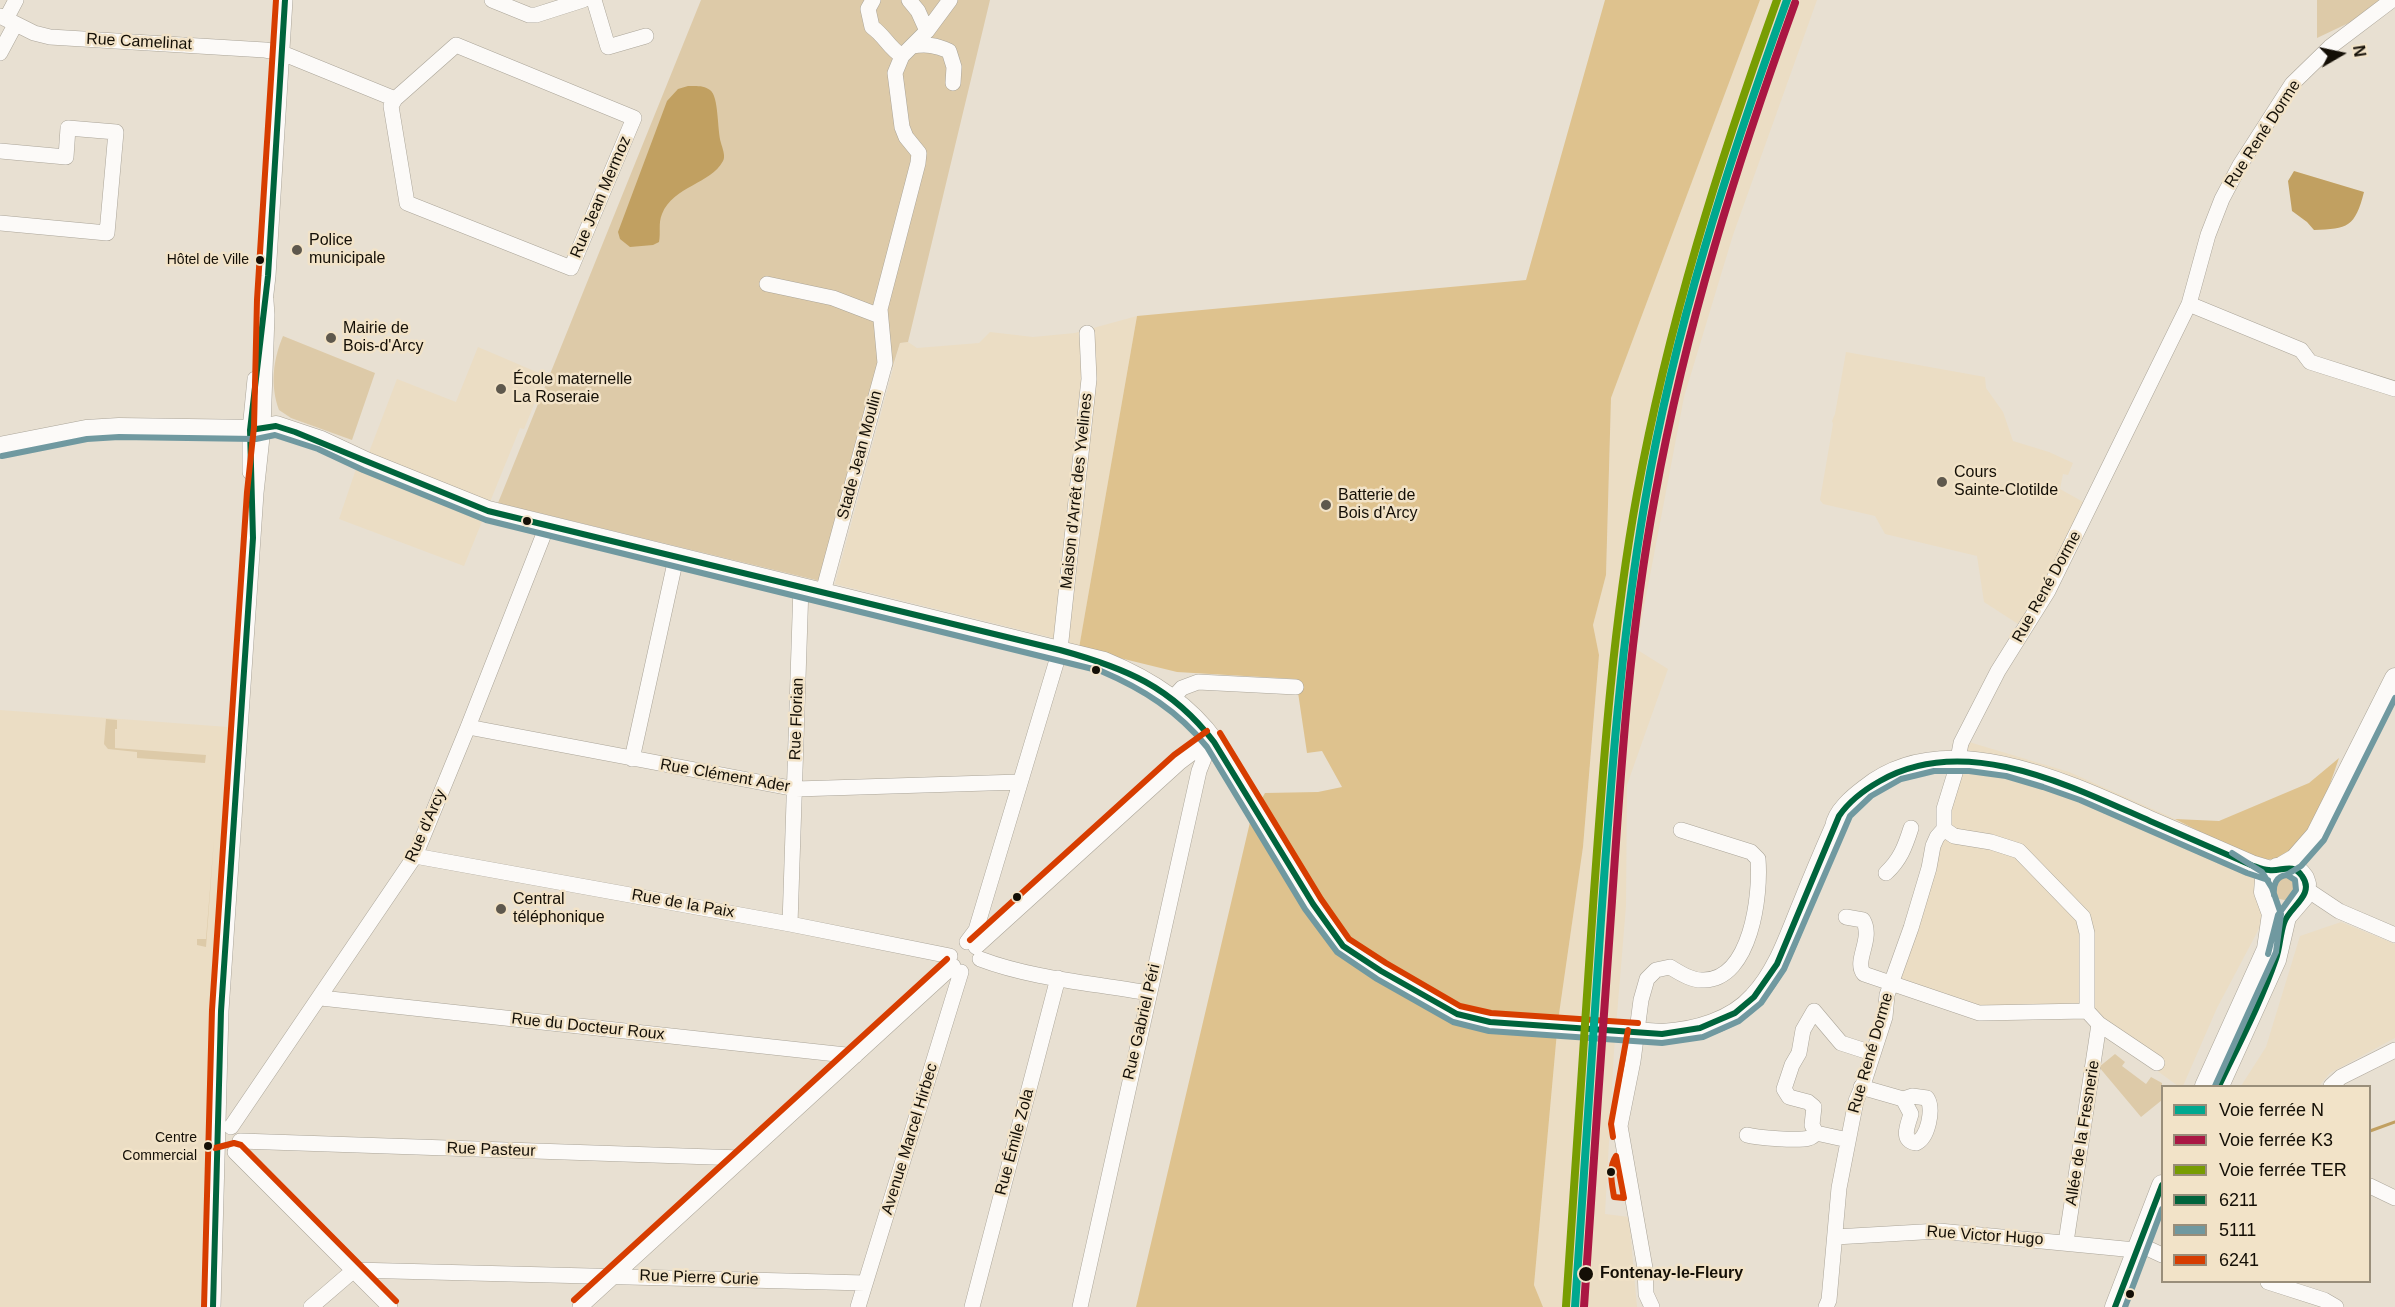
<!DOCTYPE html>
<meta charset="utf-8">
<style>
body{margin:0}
#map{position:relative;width:2395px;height:1307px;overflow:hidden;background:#e8e0d2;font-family:Helvetica,sans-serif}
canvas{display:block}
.legend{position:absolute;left:2161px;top:1085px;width:210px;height:198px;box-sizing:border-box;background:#f2e3c8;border:2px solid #998e7a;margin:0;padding:8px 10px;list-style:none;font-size:18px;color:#140f06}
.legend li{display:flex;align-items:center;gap:12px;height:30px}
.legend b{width:30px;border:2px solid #998e7a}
.north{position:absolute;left:2311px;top:24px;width:60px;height:60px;-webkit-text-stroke:4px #f2e3c8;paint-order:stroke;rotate:81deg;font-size:16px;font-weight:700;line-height:24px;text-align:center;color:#140f06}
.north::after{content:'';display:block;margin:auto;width:21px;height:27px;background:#140f06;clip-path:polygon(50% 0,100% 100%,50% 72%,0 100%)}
</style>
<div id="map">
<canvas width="2395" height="1307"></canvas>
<ul class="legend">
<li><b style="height:8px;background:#00a88f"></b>Voie ferrée N</li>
<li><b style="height:8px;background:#aa1743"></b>Voie ferrée K3</li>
<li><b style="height:8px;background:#789d02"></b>Voie ferrée TER</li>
<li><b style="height:8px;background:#00643c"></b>6211</li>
<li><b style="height:8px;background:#7099a0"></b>5111</li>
<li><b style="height:8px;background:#d73d00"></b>6241</li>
</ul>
<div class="north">N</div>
</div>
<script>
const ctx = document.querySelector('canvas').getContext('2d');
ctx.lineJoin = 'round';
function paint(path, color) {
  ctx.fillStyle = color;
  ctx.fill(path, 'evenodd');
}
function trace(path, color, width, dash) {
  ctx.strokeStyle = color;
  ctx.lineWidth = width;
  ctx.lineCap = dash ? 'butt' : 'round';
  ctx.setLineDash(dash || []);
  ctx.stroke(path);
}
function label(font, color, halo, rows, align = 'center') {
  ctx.font = font + ' Helvetica,sans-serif';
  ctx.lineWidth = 5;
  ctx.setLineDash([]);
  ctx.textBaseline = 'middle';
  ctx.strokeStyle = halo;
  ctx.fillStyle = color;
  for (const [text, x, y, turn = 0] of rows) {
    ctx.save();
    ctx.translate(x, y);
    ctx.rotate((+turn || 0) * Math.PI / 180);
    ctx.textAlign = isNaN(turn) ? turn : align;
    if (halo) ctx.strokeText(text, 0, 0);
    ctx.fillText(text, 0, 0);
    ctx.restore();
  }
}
paint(new Path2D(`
 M 1760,0 L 1817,0 L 1733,235 L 1684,397 L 1636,649 L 1668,669 L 1627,785 L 1626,906 L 1614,1051 L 1605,1214 L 1629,1217 L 1637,1307 L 1543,1307 L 1534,1285 L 1558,1021 L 1583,847 L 1599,656 L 1593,625 L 1606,575 L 1611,398 Z
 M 1137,316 L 1079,648 L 1054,638 L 835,584 L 900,343 L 908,342 L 917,348 L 979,343 L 990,332 L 1033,337 L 1075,333 Z
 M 478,347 L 546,376 L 524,429 L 520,428 L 464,566 L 339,519 L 357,466 L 363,468 L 397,379 L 456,402 Z
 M 1846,352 L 1985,377 L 1986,388 L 2003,412 L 2013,441 L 2049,452 L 2073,463 L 2068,475 L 2063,474 L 2060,489 L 2085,503 L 2054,568 L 2018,624 L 1984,602 L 1977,556 L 1885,534 L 1875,516 L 1823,504 L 1820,500 L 1833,424 L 1832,421 L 1835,414 Z
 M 0,710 L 228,727 L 210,1025 L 200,1307 L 0,1307 Z
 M 1969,742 L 2069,772 L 2175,819 L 2288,874 L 2217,1008 L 2183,1086 L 2178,1086 L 2069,1006 L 1987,1009 L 1905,985 L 1901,977 Z
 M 2341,922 L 2395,944 L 2395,1038 L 2330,1073 L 2319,1086 L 2241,1086 L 2266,1047 L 2300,936 Z`), '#ebddc4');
paint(new Path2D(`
 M 701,0 L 990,0 L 908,342 L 900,343 L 892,369 L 879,366 L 820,581 L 498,503 Z
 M 2317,0 L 2395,0 L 2395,1 L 2317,38 Z
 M 283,336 L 375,373 L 352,440 L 291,418 L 279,410 C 270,385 273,360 283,336 Z
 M 106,719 L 117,720 L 117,729 L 115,729 L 115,748 L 206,755 L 205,763 L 137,758 L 137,752 L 108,749 L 104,744 Z
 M 214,839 L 206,947 L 197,945 L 197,939 L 206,939 Z
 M 2288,872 L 2300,886 L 2289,901 L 2275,898 L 2271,880 Z
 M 2115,1054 L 2125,1062 L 2122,1066 L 2146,1084 L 2151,1077 L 2162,1083 L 2162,1100 L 2141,1117 L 2099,1067 Z`), '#ddcaa8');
paint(new Path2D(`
 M 1605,0 L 1760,0 L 1611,398 L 1606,575 L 1593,625 L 1599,655 L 1583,847 L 1558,1021 L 1534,1285 L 1543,1307 L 1136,1307 L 1251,818 L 1265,793 L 1318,792 L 1342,787 L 1322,751 L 1307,753 L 1296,679 L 1177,672 L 1079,648 L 1137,316 L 1526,280 Z
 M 2339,758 L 2323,804 L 2302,843 L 2275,859 L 2256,860 L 2175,819 L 2219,821 L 2309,783 Z`), '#dec28e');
paint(new Path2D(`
 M 688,86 C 695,86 704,85 710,90 C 719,96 717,130 721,143 C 722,147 726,156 723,161 C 711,184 673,186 662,214 C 658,223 661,233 659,242 L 653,245 L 630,247 L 620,239 L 618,232 L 667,101 L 678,89 Z
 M 2294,171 L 2364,192 C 2355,227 2348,229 2314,230 L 2307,222 L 2292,211 L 2288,181 Z`), '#c1a061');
trace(new Path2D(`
 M 2370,1131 L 2395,1122`), '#c1a061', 3);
const minor = new Path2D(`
 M 492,0 L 529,15 L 536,15 L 583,0
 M 594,0 L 608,47 L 646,36
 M 873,0 L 868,9 L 872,27 C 885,36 888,47 902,56
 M 909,0 L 918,11 L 927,31
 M 0,16 L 34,33 L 50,37 L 265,50 L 282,53 L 395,99
 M 6,19 L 16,0
 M 456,45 L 634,118 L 571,268 L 407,203 L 391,106 L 395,99 Z
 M 912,46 C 926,44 936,45 949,51 L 954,67 L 953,83
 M 0,53 L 15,25
 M 0,151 L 66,157 L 68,128 L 116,132 L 107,233 L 0,223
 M 767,284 L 833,298 L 880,316
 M 2189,304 L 2301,350 L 2310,362 L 2395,389
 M 264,311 L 268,276 L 285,0
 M 250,472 L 250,430 L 255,379
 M 823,592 L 885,363 L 880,309 L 918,163 L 919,153 L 906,137 L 902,127 L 895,73 L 902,56 L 927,31 L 950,0
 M 1172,699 L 1182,688 L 1198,682 L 1296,687
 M 468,727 L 796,789 L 1020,782
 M 632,759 L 676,558
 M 1944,829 L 1954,836 L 1991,842 L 2019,851 L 2083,917 L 2087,933 L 2087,1011
 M 415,856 L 790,924 L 950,956
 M 1886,873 C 1900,860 1905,847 1911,828
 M 2306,889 L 2339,911 L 2395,935
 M 1846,917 L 1863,920 C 1874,939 1853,961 1864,974 L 1979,1013 L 2087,1011 L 2099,1024 L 2157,1063
 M 790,924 L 801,586
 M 967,942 L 976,930 L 1060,650 L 1089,379 L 1087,333
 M 976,947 L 1180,762 L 1212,738
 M 980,959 C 1033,979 1093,983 1148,993
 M 321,998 L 855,1056
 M 2331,1086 L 2341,1077 L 2395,1050
 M 1861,1087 L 1903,1099
 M 1912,1096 L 1927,1098 C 1934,1109 1928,1138 1916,1143 C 1900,1140 1908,1125 1911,1114 L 1903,1099 Z
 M 231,1127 L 415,856 L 468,727 L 547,526
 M 1747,1135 C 1758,1138 1799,1141 1809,1138 C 1813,1137 1814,1135 1816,1133
 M 1848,1140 L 1816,1133 L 1812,1125 L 1814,1107 L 1808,1102 L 1789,1097 L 1784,1089 L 1792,1065 L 1799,1053 L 1803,1030 L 1814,1011 L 1841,1043 L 1872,1053
 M 240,1141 L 742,1158
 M 235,1152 L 390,1307
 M 2370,1186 L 2395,1198
 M 1835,1237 L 1939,1231 L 2135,1250
 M 2066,1242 L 2099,1024
 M 2147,1248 L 2162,1255
 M 2268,1282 L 2324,1300 L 2336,1307
 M 213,1307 L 221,1011 L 256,493 L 263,428 L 267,315 L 266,301
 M 311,1307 L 354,1270 L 865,1283
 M 580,1307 L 953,966
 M 858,1307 L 961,972
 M 972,1307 L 1058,978
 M 1080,1307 L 1199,771 L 1212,738
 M 1652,1307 L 1646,1294 L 1645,1268 L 1620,1126 L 1633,1061 L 1641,1000 L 1647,979 L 1656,970 L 1670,967 C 1680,973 1692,981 1704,980 C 1751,979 1761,895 1758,859 L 1751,852 L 1681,830
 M 1826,1307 L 1829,1300 L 1839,1188 L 1856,1101 L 1864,1082 L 1885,1017 L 1887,995 L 1911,928 L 1929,868 L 1933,846 L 1937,837 L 1944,829 L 1944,809 L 1956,770 L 1961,743 L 1998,671 L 2048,591 L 2189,304 L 2208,235 L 2222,199 L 2240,165 L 2292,84 L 2330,47 L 2392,0`);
const major = new Path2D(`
 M 0,447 L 86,430 L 119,428 L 256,430 L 276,426 L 321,441 L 366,462 L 488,511 L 1104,662 C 1146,679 1187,704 1214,742 L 1313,904 L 1343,946 L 1381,971 L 1457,1014 L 1490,1022 L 1662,1034 C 1695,1032 1732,1022 1754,997 C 1778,972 1790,934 1803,903 C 1813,878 1824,852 1835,827 C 1837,812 1854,798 1866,789 C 1946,725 2070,785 2150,821 C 2184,836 2217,850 2251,865 L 2271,871
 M 2283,866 L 2295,859 L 2316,835 L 2395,678
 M 2205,1086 L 2267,949 L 2272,914 L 2264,892 L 2265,880 L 2267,875 L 2277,868 L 2289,867 L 2300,873 L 2304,878 L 2306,884 L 2304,896 L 2286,917 L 2276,960 L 2219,1086
 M 2115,1307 L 2162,1185`);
trace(minor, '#aaa498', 16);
trace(major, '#aaa498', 21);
trace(minor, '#fcfaf8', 15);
trace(major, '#fcfaf8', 20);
trace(new Path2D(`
 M 250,430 L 276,426 L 295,432 L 488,511 L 1060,650 C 1125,668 1171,686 1214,742 L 1313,904 L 1343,946 L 1381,971 L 1457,1014 L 1490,1022 L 1662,1034 L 1700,1028 L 1735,1013 L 1754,997 L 1777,964 L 1839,816 C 1850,800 1864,790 1880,781 C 1965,732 2070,786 2150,821 C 2184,836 2217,850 2251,865 C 2257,867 2263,870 2269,870 C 2281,872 2293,862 2302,876 C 2316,895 2289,907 2284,923 C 2280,935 2280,948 2276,959 C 2261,1003 2239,1044 2219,1086
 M 213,1307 L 221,1011 L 253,538 L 250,430 L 268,276 L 285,0
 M 2115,1307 L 2162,1185`), '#00643c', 6);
trace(new Path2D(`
 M 2,456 L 87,439 L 119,437 L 256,439 L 275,435 L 318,449 L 363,470 L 486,520 L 1101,671 C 1143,689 1178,711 1207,747 L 1305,909 L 1337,952 L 1377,979 L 1453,1022 L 1489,1031 L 1662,1043 L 1703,1037 L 1739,1021 L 1761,1003 L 1784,969 L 1850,816 L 1871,796 L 1901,779 L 1934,771 L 1969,771 L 2006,776 L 2043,787 L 2080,800 L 2247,873 L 2268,880
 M 2288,874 L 2301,866 L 2324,840 L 2395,698
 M 2268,954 L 2278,915 L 2296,890 L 2295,880 L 2287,875 C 2276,876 2273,885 2274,895
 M 2215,1086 L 2276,952 L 2281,914 L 2272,888 L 2262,872 L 2232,853
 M 2125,1307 L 2162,1209`), '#7099a0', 6);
trace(new Path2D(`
 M 1220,733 L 1321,899 L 1349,939 L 1386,963 L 1460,1006 L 1491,1013 L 1638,1023
 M 970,940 L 1174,755 L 1207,731
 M 1613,1137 L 1611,1124 L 1628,1030
 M 215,1148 L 234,1143 L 241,1145 L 396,1301
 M 1616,1156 L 1624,1198 L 1614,1197 C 1612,1184 1608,1168 1616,1156 Z
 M 574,1300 L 947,959
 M 204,1307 L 212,1010 L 247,492 L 254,427 L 257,300 L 276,0`), '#d73d00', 6);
trace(new Path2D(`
 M 1575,1307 C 1584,1178 1593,1049 1601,920 C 1611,779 1621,640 1645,501 C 1674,329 1728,164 1787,0`), '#00a88f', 8);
trace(new Path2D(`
 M 1584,1307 C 1593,1172 1602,1036 1612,901 C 1621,765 1630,630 1655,496 C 1686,325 1736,166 1795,3`), '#aa1743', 8);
trace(new Path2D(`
 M 1566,1306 C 1575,1173 1584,1040 1593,906 C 1603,768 1612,631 1637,494 C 1668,325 1719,162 1777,0`), '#789d02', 8);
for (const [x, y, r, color] of [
 [297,250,6,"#5e584d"],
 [260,260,5,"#140f06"],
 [331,338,6,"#5e584d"],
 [501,389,6,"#5e584d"],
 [1942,482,6,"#5e584d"],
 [1326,505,6,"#5e584d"],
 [527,521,5,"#140f06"],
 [1096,670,5,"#140f06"],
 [1017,897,5,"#140f06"],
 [501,909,6,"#5e584d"],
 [208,1146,5,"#140f06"],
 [1611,1172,5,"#140f06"],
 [1586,1274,8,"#140f06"],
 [2130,1294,5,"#140f06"]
]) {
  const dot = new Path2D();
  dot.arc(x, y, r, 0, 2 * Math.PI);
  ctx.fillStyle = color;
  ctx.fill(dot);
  trace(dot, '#f2e3c8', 2);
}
label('14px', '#140f06', '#f2e3c8', [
 ["Hôtel de Ville",249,260],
 ["Centre",197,1138],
 ["Commercial",197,1156]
], 'right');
label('16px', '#140f06', '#f2e3c8', [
 ["Rue Camelinat",139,42,3],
 ["Rue René Dorme",2263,134,-57],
 ["Rue Jean Mermoz",601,197,-67],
 ["Stade Jean Moulin",860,455,-75],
 ["Maison d'Arrêt des Yvelines",1077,491,-84],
 ["Rue René Dorme",2047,587,-61],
 ["Rue Florian",797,719,-88],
 ["Rue Clément Ader",725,776,10],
 ["Rue d'Arcy",426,826,-66],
 ["Rue de la Paix",683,904,10],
 ["Rue Gabriel Péri",1142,1022,-77],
 ["Rue du Docteur Roux",588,1027,6],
 ["Rue René Dorme",1871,1053,-74],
 ["Allée de la Fresnerie",2083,1133,-81],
 ["Avenue Marcel Hirbec",910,1139,-73],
 ["Rue Émile Zola",1015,1142,-75],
 ["Rue Pasteur",491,1150,2],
 ["Rue Victor Hugo",1985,1236,4],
 ["Rue Pierre Curie",699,1278,2]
]);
label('16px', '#140f06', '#f2e3c8', [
 ["Police",309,241],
 ["municipale",309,259],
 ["Mairie de",343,329],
 ["Bois-d'Arcy",343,347],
 ["École maternelle",513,380],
 ["La Roseraie",513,398],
 ["Cours",1954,473],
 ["Sainte-Clotilde",1954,491],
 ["Batterie de",1338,496],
 ["Bois d'Arcy",1338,514],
 ["Central",513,900],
 ["téléphonique",513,918]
], 'left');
label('bold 16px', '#140f06', '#f2e3c8', [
 ["Fontenay-le-Fleury",1600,1274]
], 'left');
</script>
